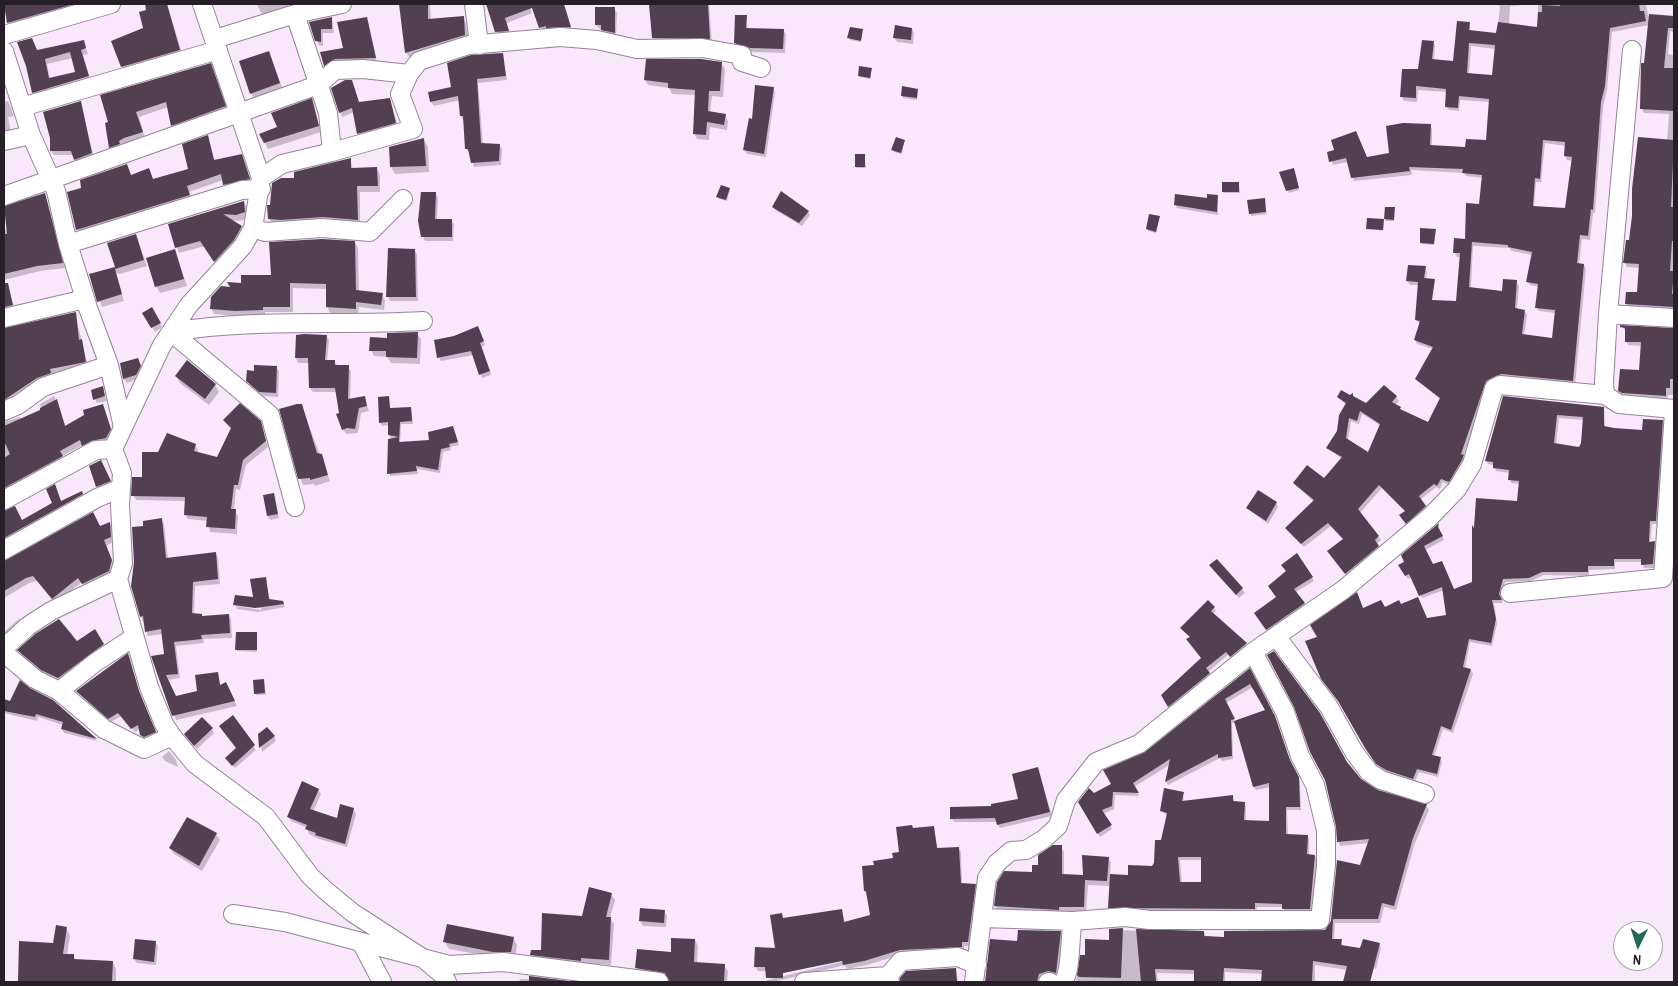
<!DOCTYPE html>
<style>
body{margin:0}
#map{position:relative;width:1678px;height:986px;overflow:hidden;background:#f9e8fc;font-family:"Archivo Narrow",sans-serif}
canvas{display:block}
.frame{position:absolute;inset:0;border:5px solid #261f28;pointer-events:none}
.north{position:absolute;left:1613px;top:921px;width:50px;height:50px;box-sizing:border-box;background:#fff;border:1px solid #a8a5a9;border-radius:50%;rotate:184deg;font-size:14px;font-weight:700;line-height:20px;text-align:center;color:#261f28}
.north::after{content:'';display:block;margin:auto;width:18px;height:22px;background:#226656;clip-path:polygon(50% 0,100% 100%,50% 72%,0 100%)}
</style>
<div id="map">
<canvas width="1678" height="986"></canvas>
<div class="frame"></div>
<div class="north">N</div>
</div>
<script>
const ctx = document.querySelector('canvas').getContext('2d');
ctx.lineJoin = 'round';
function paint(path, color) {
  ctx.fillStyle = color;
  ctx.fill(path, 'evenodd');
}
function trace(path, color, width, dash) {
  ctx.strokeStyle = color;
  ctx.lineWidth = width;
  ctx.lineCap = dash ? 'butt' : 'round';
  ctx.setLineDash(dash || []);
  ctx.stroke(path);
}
paint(new Path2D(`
 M 4,4 L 87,4 L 11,27 Z
 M 146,4 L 167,4 L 183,56 L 126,73 L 122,67 L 145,29 L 148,11 Z
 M 257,4 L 301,4 L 262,15 Z
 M 400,4 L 430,4 L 431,20 L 463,18 L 466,23 L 468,41 L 410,58 L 406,53 Z
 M 487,4 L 528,4 L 532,13 L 507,23 L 510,35 L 499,36 Z
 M 649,4 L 709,4 L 712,44 L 656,43 L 653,38 Z
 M 1495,4 L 1536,4 L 1510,6 L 1509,25 L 1538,28 L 1538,4 L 1646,4 L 1649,21 L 1651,15 L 1674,17 L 1674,32 L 1670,31 L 1668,54 L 1674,55 L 1674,311 L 1629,308 L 1626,304 L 1627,293 L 1638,294 L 1640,268 L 1627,267 L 1625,263 L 1630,242 L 1667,141 L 1669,114 L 1644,113 L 1642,109 L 1649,25 L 1612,32 L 1607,90 L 1603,107 L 1595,213 L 1593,213 L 1590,240 L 1582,239 L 1579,265 L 1584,265 L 1586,269 L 1575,385 L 1488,385 L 1463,457 L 1465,460 L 1451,486 L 1443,482 L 1440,489 L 1436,487 L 1420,500 L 1427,511 L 1409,527 L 1403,519 L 1406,512 L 1382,488 L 1360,513 L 1381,540 L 1376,544 L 1380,550 L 1348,577 L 1331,555 L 1344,540 L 1331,526 L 1304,547 L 1289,532 L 1314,502 L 1294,483 L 1324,479 L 1342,459 L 1327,448 L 1338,431 L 1346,405 L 1338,397 L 1353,395 L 1355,399 L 1367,405 L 1385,387 L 1396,397 L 1399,401 L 1395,405 L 1402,411 L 1428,423 L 1441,400 L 1416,379 L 1433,349 L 1417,344 L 1415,340 L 1420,324 L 1416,320 L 1419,285 L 1410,285 L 1407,281 L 1425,268 L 1427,272 L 1426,279 L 1436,282 L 1433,282 L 1430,306 L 1433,307 L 1436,283 L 1434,302 L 1457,303 L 1461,257 L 1457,257 L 1455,253 L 1466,240 L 1480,205 L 1483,178 L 1466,176 L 1464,173 L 1411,170 L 1412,175 L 1354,181 L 1348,162 L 1333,165 L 1328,152 L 1367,158 L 1391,154 L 1430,125 L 1432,129 L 1432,147 L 1466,148 L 1487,142 L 1490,102 L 1460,100 L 1459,111 L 1449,110 L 1446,106 L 1447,92 L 1418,90 L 1417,102 L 1404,101 L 1402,97 L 1419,71 L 1433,42 L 1435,46 L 1434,60 L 1454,62 L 1469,23 L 1471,32 L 1497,34 L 1500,6 ZM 1471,46 L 1496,49 L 1493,76 L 1469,74 ZM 1545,143 L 1566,146 L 1565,156 L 1567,160 L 1573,161 L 1566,210 L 1534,207 L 1536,182 L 1541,182 ZM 1473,246 L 1510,248 L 1511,251 L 1532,255 L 1527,281 L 1530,285 L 1539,287 L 1537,307 L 1539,311 L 1555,313 L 1553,339 L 1524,336 L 1527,315 L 1524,311 L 1517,310 L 1519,286 L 1516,282 L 1503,292 L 1471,288 ZM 1362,414 L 1381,426 L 1368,454 L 1348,440 L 1351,421 L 1359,424 Z
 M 533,8 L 564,8 L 572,31 L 550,31 L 549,29 L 543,31 Z
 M 614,9 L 617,13 L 616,37 L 605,34 L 596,25 Z
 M 746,16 L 748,29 L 783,30 L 786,34 L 785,53 L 753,52 L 738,47 L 735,42 Z
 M 332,18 L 334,33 L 323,33 L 323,46 L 319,45 L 310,23 Z
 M 367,18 L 377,62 L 337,63 L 327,69 L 325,65 L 345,49 Z
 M 912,29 L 914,33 L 913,44 L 897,42 L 894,37 Z
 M 862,31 L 861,42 L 850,40 L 849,38 Z
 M 83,41 L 88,54 L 83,55 L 91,82 L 36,98 L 33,93 L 37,51 ZM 73,58 L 76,73 L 50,79 L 47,64 Z
 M 269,52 L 283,90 L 255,100 L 251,93 Z
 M 502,54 L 507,80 L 478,83 L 483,144 L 499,145 L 502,149 L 501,165 L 474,167 L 470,153 L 466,149 L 464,121 L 461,116 L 460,100 L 434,106 L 431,102 Z
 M 721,63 L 725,69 L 723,97 L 712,96 L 710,113 L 725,115 L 728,121 L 727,130 L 710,127 L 709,140 L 697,139 L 694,133 L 696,95 L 672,94 L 669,88 L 648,85 L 645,80 Z
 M 871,69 L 871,79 L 860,77 L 859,76 Z
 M 213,70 L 228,112 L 176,130 L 168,107 L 139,117 L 145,138 L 113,153 L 106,124 Z
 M 352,81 L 359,103 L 390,100 L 398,127 L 361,138 L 354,112 L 342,117 L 332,88 Z
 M 773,88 L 775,92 L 766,157 L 747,154 L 744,150 L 753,120 Z
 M 903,88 L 917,90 L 917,100 L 903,98 Z
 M 311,100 L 321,132 L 268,149 L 261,135 L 278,128 Z
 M 8,101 L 14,116 L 8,117 L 11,133 L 4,136 L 4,102 Z
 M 80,102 L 94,158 L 77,164 L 74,155 L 54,155 L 51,151 L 51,138 Z
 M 207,137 L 215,161 L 244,161 L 252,184 L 227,190 L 223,180 L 189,192 L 192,200 L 80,235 L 69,193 L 82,189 L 126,165 L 131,176 L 149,170 L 154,181 L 190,170 Z
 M 424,140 L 428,147 L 429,172 L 395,174 L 391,167 Z
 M 904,141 L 902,154 L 894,152 L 893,150 Z
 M 864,155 L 866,168 L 857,168 L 856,167 Z
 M 350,159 L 353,169 L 377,169 L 380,175 L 380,192 L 360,192 L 360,225 L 273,224 L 269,218 L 295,180 Z
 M 1294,171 L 1299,190 L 1289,193 L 1281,172 Z
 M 1239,183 L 1240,193 L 1224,193 L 1223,192 Z
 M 730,189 L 727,201 L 719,199 L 718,197 Z
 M 45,194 L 65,268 L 40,271 L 4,280 L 4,230 L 8,229 Z
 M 436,194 L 438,198 L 437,220 L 451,220 L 454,224 L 453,241 L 425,241 L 423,237 Z
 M 1217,196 L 1218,215 L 1177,208 L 1175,205 Z
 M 1249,201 L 1265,201 L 1267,214 L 1251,216 Z
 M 244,202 L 247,208 L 247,218 L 240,221 L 230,220 L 241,227 L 244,233 L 218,267 L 205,246 L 179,253 L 169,225 Z
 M 773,207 L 808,212 L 810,215 L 802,226 L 775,210 Z
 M 1394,209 L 1394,221 L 1386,221 L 1385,219 Z
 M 1159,217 L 1156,233 L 1148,231 L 1147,229 Z
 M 1384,220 L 1383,231 L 1368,228 Z
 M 1435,230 L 1434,245 L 1422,244 L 1421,243 Z
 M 136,235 L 147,266 L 120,274 L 116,273 L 124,301 L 102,307 L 91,275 L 116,268 Z
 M 355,243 L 358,248 L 359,291 L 382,295 L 385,300 L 384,310 L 359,307 L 358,314 L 330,313 L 327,307 L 328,289 L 293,288 L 293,312 L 265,312 L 265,315 L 238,316 L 214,314 L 211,308 L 232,288 L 272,277 Z
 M 389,249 L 415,251 L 417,255 L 418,301 L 390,301 L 388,297 Z
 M 175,251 L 187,286 L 160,293 L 156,286 Z
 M 4,286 L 6,297 L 10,296 L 15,310 L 4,314 Z
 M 152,309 L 162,327 L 155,332 L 144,313 Z
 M 75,313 L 88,367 L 52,374 L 53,379 L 4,407 L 4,329 Z
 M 1622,327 L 1674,330 L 1674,395 L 1668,395 L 1667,399 L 1625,397 L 1622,395 L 1619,390 L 1640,372 L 1642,346 L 1628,345 L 1626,331 Z
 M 480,332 L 485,345 L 482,347 L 491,375 L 482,378 L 474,355 L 441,361 L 439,357 Z
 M 417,333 L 421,339 L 420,364 L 391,363 L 387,357 L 374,356 L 371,350 L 388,340 Z
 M 297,336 L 326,336 L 329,340 L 327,361 L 334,361 L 338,366 L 348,367 L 351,371 L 350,400 L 364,397 L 369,411 L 361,413 L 358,433 L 346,434 L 343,429 L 337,392 L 313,392 L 310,388 L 310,363 L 298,363 L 296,358 Z
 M 140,364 L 142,371 L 138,379 L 127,383 L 124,379 Z
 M 276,367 L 279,371 L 278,397 L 263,396 L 250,385 L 247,381 L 255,372 Z
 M 176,376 L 215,385 L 219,392 L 209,405 L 180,383 Z
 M 102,388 L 107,401 L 97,403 L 95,399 Z
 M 54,396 L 66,427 L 103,406 L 113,435 L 109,443 L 86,450 L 83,445 L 62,456 L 65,461 L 4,496 L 4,422 L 20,417 L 21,420 L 42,410 L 40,404 Z
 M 1504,397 L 1604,408 L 1605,428 L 1643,432 L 1662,422 L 1664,425 L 1658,524 L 1652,524 L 1650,543 L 1654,543 L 1656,546 L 1655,568 L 1644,568 L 1642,562 L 1615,562 L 1615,569 L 1589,570 L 1589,576 L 1544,575 L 1531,581 L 1505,582 L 1501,598 L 1503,603 L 1494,603 L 1497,624 L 1492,646 L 1470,642 L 1465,669 L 1471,670 L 1473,674 L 1453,733 L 1443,729 L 1434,757 L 1440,758 L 1442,762 L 1438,777 L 1419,772 L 1415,782 L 1389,774 L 1380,768 L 1368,752 L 1319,638 L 1363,609 L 1401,605 L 1427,619 L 1448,616 L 1444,590 L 1422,598 L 1412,577 L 1408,579 L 1400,565 L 1406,562 L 1402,556 L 1438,525 L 1444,540 L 1425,550 L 1433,566 L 1454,590 L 1473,583 L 1518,502 L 1520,484 L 1511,483 L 1510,473 L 1496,471 L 1494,465 L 1488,464 L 1486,461 ZM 1559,418 L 1584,420 L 1583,444 L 1580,448 L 1556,445 Z
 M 388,398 L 391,410 L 410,408 L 412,412 L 413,424 L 401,424 L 400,444 L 431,442 L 454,431 L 459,445 L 450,447 L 451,450 L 443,452 L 440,473 L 417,469 L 418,474 L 390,476 L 389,473 L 392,440 L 389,434 L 389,425 L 382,426 L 380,422 Z
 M 301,405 L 330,481 L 315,486 L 314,484 L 303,485 L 300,478 Z
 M 224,420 L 260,422 L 268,447 L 246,465 L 240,490 L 236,489 L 234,510 L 238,516 L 237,534 L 210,532 L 208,521 L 188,519 L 185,514 L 186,501 L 136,500 L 133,495 L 159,454 L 195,445 L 198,450 L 197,453 L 218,459 L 232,429 Z
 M 100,462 L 112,485 L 100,490 L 98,486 Z
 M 55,486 L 61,503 L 81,492 L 85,499 L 4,545 L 4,512 L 22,521 L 53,504 Z
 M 273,494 L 279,518 L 270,520 L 268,516 Z
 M 1276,503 L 1278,507 L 1268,524 L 1247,508 Z
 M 161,520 L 164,524 L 168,559 L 216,553 L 218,558 L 220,584 L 195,586 L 194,615 L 202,617 L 229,616 L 231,620 L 232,638 L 203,639 L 204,643 L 176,646 L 180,678 L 167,680 L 176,698 L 199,692 L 217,673 L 221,686 L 228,688 L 237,706 L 176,720 L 153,657 L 166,656 L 163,634 L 148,636 L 141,616 L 145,527 Z
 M 110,523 L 113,528 L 113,542 L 106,546 L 115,568 L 112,577 L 87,589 L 82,582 L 55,603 L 37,581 L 29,583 L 4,598 L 4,561 L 10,561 Z
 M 1297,555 L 1314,581 L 1296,592 L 1306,607 L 1269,633 L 1258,617 L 1278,597 L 1287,572 Z
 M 1216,561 L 1242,589 L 1245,593 L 1239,598 L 1213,570 Z
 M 265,578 L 270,600 L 283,602 L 285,607 L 258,612 L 237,609 L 236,606 L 261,610 L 261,608 L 235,605 L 236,596 L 255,598 L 252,580 Z
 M 1208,601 L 1216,611 L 1213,614 L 1248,647 L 1232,659 L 1229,654 L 1208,672 L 1211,676 L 1171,709 L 1162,696 L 1203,659 L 1191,638 L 1184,631 Z
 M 20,618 L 23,622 L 6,638 L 4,632 Z
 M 95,631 L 106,650 L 61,683 L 45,675 L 22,656 L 19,650 L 76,642 Z
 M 257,634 L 257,652 L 237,651 L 236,649 Z
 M 128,655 L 141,697 L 158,736 L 144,740 L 140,729 L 135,732 L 121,716 L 111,722 L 77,692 Z
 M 1249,670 L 1300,782 L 1301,810 L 1287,810 L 1288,835 L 1307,836 L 1309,839 L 1309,856 L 1315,856 L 1317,860 L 1312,912 L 1285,912 L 1283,907 L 1257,907 L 1256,912 L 1112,911 L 1110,907 L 1111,886 L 1088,885 L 1086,912 L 1061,912 L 1061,915 L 998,911 L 995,906 L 1061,847 L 1064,852 L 1064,875 L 1084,876 L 1108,858 L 1111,863 L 1110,875 L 1129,876 L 1152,867 L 1162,842 L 1168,816 L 1161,811 L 1183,794 L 1184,802 L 1233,797 L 1235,803 L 1244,803 L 1246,806 L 1246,821 L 1270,822 L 1270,787 L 1256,790 L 1254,787 L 1236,723 L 1232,723 L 1233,759 L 1222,761 L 1220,758 L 1168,785 L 1166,782 L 1171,764 L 1134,787 L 1139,796 L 1115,795 L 1114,809 L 1103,814 L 1112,829 L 1100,837 L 1079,802 L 1113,785 L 1146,754 ZM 1253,687 L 1266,711 L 1235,722 L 1226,703 ZM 1180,860 L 1202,860 L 1202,883 L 1182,883 Z
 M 264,680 L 266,695 L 256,695 L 255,694 Z
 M 29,689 L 52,701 L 97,741 L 64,733 L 62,729 L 63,725 L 38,717 L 37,721 L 4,713 L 4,701 L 11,702 Z
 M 233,717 L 256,750 L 235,768 L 229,762 L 237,748 Z
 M 212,729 L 214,733 L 197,749 L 188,739 Z
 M 259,735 L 274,736 L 276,741 L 262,752 Z
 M 169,751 L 176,760 L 178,767 L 165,761 L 162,757 Z
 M 1346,763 L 1360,780 L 1377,791 L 1426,805 L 1429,810 L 1415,843 L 1396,910 L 1384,907 L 1380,923 L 1335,923 L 1334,940 L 1341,941 L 1343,946 L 1361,950 L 1379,944 L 1381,948 L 1376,969 L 1374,968 L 1370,982 L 1343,982 L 1347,970 L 1315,965 L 1315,982 L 1263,982 L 1263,974 L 1225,972 L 1225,982 L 1195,982 L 1195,974 L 1157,973 L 1158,982 L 1076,982 L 1081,956 L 1086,957 L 1110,942 L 1110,930 L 1204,932 L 1206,936 L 1225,939 L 1320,932 L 1330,927 L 1338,862 L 1361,867 L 1369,843 L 1340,846 L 1338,841 Z
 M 1039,772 L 1052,816 L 1000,828 L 997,822 L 954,822 L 952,819 L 1020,800 Z
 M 318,790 L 321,794 L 313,812 L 338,820 L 353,809 L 356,814 L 347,847 L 319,839 L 309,834 L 307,828 L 291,821 L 288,817 Z
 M 933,827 L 938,849 L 958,848 L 961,852 L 962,885 L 975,885 L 977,890 L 970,946 L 964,946 L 964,951 L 903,954 L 867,965 L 847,969 L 845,965 L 777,981 L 789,982 L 767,982 L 767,971 L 758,971 L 755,966 L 777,949 L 781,915 L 784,920 L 842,910 L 845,923 L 872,916 L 865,891 L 875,866 L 894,859 L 914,829 ZM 848,958 L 849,960 L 767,980 L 767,977 Z
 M 216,834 L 220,840 L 202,871 L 174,854 L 170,848 Z
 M 611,894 L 615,900 L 610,918 L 614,924 L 611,965 L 535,960 L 532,955 L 542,951 Z
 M 641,909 L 664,911 L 667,916 L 666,927 L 643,926 L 640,921 Z
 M 66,928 L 70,935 L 67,955 L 73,955 L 76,960 L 113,962 L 116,969 L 116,982 L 20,982 L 21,943 L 54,944 Z
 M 1060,932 L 1063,937 L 1058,977 L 1042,982 L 986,982 L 991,940 L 1018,942 Z
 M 513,938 L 517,945 L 515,959 L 498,958 L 449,949 L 445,942 Z
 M 695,940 L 698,946 L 697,964 L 724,965 L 728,971 L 727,982 L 671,982 L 669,979 L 640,974 L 637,968 L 672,954 Z
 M 155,942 L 158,946 L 156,965 L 137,963 L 134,959 Z
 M 956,969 L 958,982 L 901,982 L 901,979 Z
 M 520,979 L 554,980 L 555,982 L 519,982 Z`), '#0003');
paint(new Path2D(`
 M 4,4 L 74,4 L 7,23 Z
 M 145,4 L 167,4 L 180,50 L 121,67 L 111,41 L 143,28 L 139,12 L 146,10 Z
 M 399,4 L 428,4 L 428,19 L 464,16 L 465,35 L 405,53 Z
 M 486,4 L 564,4 L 571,27 L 546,28 L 546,26 L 539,28 L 532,8 L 505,18 L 509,31 L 495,32 Z
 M 649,4 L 708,4 L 710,39 L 652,38 Z
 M 1559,4 L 1639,4 L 1640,11 L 1644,11 L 1646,21 L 1610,28 L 1605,86 L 1601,102 L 1593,210 L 1591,209 L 1588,236 L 1580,235 L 1577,263 L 1584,264 L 1573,381 L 1501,374 L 1486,381 L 1461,454 L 1464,455 L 1462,460 L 1449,482 L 1441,479 L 1437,486 L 1434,484 L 1419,496 L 1426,506 L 1406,524 L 1399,515 L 1405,511 L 1379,485 L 1358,509 L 1379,536 L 1375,540 L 1379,546 L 1345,574 L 1327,551 L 1343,539 L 1328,523 L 1301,544 L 1285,528 L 1314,500 L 1293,483 L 1307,465 L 1324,478 L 1342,457 L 1326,448 L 1337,431 L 1339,415 L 1346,403 L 1337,397 L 1341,390 L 1350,395 L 1353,393 L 1353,396 L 1366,403 L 1384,385 L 1397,396 L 1392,402 L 1401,407 L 1400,409 L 1428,422 L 1440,398 L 1415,379 L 1433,347 L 1414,340 L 1420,321 L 1415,320 L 1418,282 L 1406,281 L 1408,265 L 1426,266 L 1424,278 L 1435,279 L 1432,300 L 1456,301 L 1460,253 L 1453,253 L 1454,238 L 1465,239 L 1466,203 L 1479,204 L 1482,175 L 1462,173 L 1463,169 L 1409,167 L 1410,171 L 1351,178 L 1346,158 L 1329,162 L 1327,152 L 1334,150 L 1331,140 L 1356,131 L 1367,157 L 1389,153 L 1386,126 L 1403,123 L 1431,124 L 1430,145 L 1465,147 L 1466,139 L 1486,140 L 1489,99 L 1459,96 L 1458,108 L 1445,107 L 1446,89 L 1416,86 L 1416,98 L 1400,97 L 1402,69 L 1418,69 L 1422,40 L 1434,41 L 1432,59 L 1453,61 L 1457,21 L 1470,22 L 1469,30 L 1496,33 L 1498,22 L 1537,27 L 1538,12 L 1542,12 L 1542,5 L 1560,6 ZM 1469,43 L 1495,45 L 1492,75 L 1467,73 ZM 1543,140 L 1565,142 L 1564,156 L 1572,157 L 1565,208 L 1533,206 L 1535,178 L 1540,179 ZM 1472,242 L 1508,245 L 1508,247 L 1532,252 L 1526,282 L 1538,284 L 1535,308 L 1555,310 L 1552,338 L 1522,334 L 1525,310 L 1515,308 L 1517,280 L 1503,279 L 1502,291 L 1469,287 ZM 1360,411 L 1380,424 L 1368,452 L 1346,438 L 1349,418 L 1357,421 Z
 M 595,7 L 615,7 L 615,33 L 601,30 L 601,25 L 595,25 Z
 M 1649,14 L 1674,16 L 1674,28 L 1668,28 L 1664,68 L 1674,68 L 1674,111 L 1640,109 L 1641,63 L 1644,63 Z
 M 735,15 L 747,15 L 746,28 L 784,29 L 783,49 L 750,48 L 734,43 Z
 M 332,17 L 332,29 L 321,29 L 321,42 L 315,41 L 309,22 Z
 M 367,17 L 376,58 L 335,59 L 324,66 L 320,52 L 343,48 L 337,22 Z
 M 895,25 L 912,28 L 911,40 L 893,38 Z
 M 850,27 L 863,29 L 861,41 L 847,38 Z
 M 32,38 L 37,50 L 84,40 L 86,48 L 81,50 L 89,76 L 32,93 L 26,66 L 17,42 ZM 70,52 L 75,72 L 49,78 L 45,59 Z
 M 269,51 L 280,83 L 250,94 L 239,61 Z
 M 503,53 L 506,76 L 477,79 L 481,143 L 500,144 L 499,161 L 471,163 L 468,149 L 465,149 L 463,116 L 460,116 L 458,96 L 430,102 L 428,92 L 451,87 L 447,63 L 471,55 Z
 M 646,59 L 701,59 L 722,62 L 720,91 L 709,91 L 708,111 L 726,114 L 724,125 L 707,122 L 706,135 L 693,134 L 695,90 L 668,88 L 668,83 L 644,80 Z
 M 211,63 L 226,106 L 171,126 L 166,102 L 136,112 L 143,132 L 124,138 L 119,141 L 120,144 L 109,148 L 105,123 L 108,122 L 100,95 Z
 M 859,66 L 872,68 L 870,78 L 858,76 Z
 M 345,80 L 352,80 L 359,102 L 390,98 L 396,123 L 357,134 L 352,108 L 339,113 L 331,88 Z
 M 755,85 L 774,87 L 764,154 L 743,150 L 749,118 L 752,119 Z
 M 902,86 L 918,89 L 917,98 L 901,96 Z
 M 312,98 L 319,126 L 264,143 L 259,134 L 277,127 L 271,113 Z
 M 81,101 L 92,153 L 74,160 L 71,151 L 50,151 L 50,138 L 43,112 Z
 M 208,135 L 214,160 L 242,154 L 250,179 L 223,185 L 221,174 L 187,186 L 190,195 L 76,230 L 67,192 L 81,188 L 80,180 L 127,164 L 131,175 L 149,168 L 153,179 L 188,169 L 182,144 Z
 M 896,137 L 905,140 L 901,153 L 891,150 Z
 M 1638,137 L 1674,140 L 1671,207 L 1674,207 L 1674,241 L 1672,241 L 1670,271 L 1674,271 L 1672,294 L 1674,294 L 1674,307 L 1625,304 L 1626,292 L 1637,292 L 1639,264 L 1623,263 L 1626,240 L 1629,240 L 1632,216 L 1632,189 Z
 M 424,138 L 426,166 L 390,167 L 389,147 Z
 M 855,154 L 865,154 L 865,167 L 855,167 Z
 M 351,158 L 351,168 L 377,167 L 378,186 L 357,186 L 358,220 L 323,217 L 281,220 L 268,219 L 267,205 L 270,205 L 272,183 L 281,178 L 294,178 L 294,172 Z
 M 1294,168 L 1299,188 L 1286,191 L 1279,172 Z
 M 1222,182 L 1239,182 L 1239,192 L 1222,192 Z
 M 721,185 L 730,188 L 726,200 L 716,197 Z
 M 781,191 L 809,211 L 799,223 L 772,207 Z
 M 421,192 L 436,192 L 435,219 L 452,219 L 452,237 L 421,237 L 418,221 Z
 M 45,193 L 63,263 L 37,266 L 4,274 L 4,234 L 7,234 L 4,206 Z
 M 1175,194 L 1207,198 L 1207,194 L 1218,195 L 1217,212 L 1174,205 Z
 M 1265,198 L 1266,212 L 1249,214 L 1247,200 Z
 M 244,201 L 245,212 L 236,215 L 223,214 L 242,226 L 234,240 L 214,262 L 200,241 L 175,248 L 168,224 Z
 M 1385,207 L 1395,207 L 1394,220 L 1384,219 Z
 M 1149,214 L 1160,216 L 1156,232 L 1146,229 Z
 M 1367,218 L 1384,219 L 1383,230 L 1366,229 Z
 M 1420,228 L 1436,229 L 1434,244 L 1420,243 Z
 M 136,234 L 144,260 L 115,269 L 122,294 L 97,302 L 89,274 L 115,267 L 107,243 Z
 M 322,239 L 355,241 L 356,290 L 383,293 L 381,305 L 356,302 L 356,309 L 326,307 L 326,284 L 290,283 L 290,307 L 263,307 L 263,310 L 235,311 L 210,309 L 211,297 L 221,286 L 230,287 L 227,282 L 241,283 L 241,275 L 271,275 L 269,242 Z
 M 388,248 L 415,249 L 416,297 L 386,297 Z
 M 175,249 L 184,279 L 155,287 L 146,258 Z
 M 4,283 L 8,283 L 13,305 L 4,307 Z
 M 152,307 L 161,323 L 151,328 L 142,313 Z
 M 76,312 L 79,340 L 82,339 L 86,362 L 50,369 L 51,373 L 37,378 L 4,400 L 4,328 Z
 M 1620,325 L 1674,328 L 1674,379 L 1670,379 L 1670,388 L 1666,388 L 1666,396 L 1622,393 L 1618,391 L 1620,369 L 1639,370 L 1641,342 L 1625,342 L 1625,328 L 1620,327 Z
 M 478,326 L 484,341 L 480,343 L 490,371 L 479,375 L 471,351 L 437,358 L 434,340 L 454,336 Z
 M 418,332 L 417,358 L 386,357 L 386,351 L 369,351 L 370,337 L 387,338 L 387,333 Z
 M 304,334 L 327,335 L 325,360 L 335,360 L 335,365 L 349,365 L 348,399 L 365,396 L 367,406 L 359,408 L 355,429 L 347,428 L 342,430 L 336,414 L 339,413 L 335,388 L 309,388 L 308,358 L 295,358 L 296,335 Z
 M 138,358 L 141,366 L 136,375 L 123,379 L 120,363 Z
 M 187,360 L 216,384 L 205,399 L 175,376 Z
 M 254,365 L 277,366 L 276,393 L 259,392 L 246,381 L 247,370 L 254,371 Z
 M 103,386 L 105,396 L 93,400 L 91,390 Z
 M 389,396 L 390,408 L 411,407 L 412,421 L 400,422 L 399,442 L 429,440 L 428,432 L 453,426 L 458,442 L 449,444 L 450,447 L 441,449 L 438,470 L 416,466 L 417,471 L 387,474 L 388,439 L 399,437 L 388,435 L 388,422 L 379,423 L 378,397 Z
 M 1503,396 L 1604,407 L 1604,426 L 1614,428 L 1642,430 L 1643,419 L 1663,420 L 1656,521 L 1650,521 L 1649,542 L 1655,541 L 1653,564 L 1641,565 L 1641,559 L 1614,559 L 1614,566 L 1588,566 L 1588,572 L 1542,572 L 1529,578 L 1503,579 L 1499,594 L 1502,600 L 1492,600 L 1496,619 L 1491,643 L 1469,639 L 1463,667 L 1471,669 L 1451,730 L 1441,726 L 1432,755 L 1441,757 L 1437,774 L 1417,769 L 1413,779 L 1386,770 L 1376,764 L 1365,748 L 1338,701 L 1321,679 L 1305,641 L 1317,637 L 1310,625 L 1357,592 L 1363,608 L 1381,600 L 1385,607 L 1399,600 L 1401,604 L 1418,597 L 1427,618 L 1446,615 L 1442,587 L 1419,596 L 1409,574 L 1405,576 L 1398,565 L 1404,562 L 1401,555 L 1439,523 L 1438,527 L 1443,536 L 1424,546 L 1433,564 L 1442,561 L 1454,589 L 1472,582 L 1472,525 L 1474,528 L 1476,498 L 1517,501 L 1519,481 L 1508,480 L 1509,470 L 1493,468 L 1493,462 L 1485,461 ZM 1557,415 L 1583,417 L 1581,443 L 1579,447 L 1554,443 Z
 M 57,399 L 65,426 L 84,415 L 83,410 L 103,404 L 111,429 L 106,438 L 91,441 L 82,446 L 80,440 L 60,451 L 63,456 L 4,488 L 4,458 L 10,454 L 4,441 L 4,426 L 40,410 L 40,408 Z
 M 240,403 L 261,421 L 266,441 L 243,460 L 238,485 L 234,485 L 231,509 L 236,509 L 235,529 L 206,527 L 207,517 L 184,515 L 185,497 L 131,496 L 132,477 L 142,477 L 142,452 L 158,452 L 167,433 L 196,444 L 194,451 L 217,457 L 231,428 L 223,420 Z
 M 297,404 L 302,404 L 317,453 L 322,454 L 328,475 L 310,480 L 310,478 L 298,479 L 279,409 Z
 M 101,460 L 111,481 L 96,487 L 89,466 Z
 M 55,484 L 61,501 L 82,491 L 83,494 L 4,538 L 4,511 L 15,506 L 22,520 L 52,503 L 46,489 Z
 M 1258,490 L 1277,502 L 1266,521 L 1246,508 Z
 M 274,493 L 278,514 L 267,516 L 263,495 Z
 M 93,512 L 100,526 L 110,522 L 111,537 L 104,540 L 112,560 L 109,571 L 82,584 L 78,578 L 52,599 L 33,576 L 26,578 L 4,591 L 4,561 Z
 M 162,518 L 166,558 L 216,552 L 218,579 L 193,582 L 192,613 L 202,614 L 202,616 L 229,614 L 230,633 L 201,635 L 202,639 L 174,642 L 178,674 L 166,675 L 176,696 L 197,691 L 195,675 L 218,672 L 220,685 L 226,682 L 235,701 L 172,716 L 151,656 L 164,654 L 161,629 L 145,632 L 143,616 L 140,617 L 131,586 L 134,562 L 132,527 L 143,526 L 143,521 Z
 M 1297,553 L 1313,577 L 1294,589 L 1305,603 L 1266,630 L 1254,613 L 1276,597 L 1268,586 L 1286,571 L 1281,565 Z
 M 1217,559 L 1243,588 L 1236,595 L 1209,565 Z
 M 266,577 L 269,599 L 283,601 L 284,604 L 255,608 L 233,605 L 235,595 L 253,597 L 250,579 Z
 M 1208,600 L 1215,607 L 1211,611 L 1247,643 L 1230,657 L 1226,652 L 1206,668 L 1210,673 L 1168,707 L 1161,695 L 1201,658 L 1186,639 L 1190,637 L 1180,628 Z
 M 59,619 L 77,641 L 95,629 L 104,644 L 58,678 L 41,670 L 17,650 L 35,634 Z
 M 236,632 L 257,632 L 257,650 L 235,650 Z
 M 1274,651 L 1320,713 L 1347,762 L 1361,779 L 1378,790 L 1427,804 L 1413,838 L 1394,906 L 1382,903 L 1378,919 L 1333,919 L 1332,939 L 1342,939 L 1341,945 L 1360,948 L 1363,939 L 1380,943 L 1370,982 L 1343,982 L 1347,966 L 1313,961 L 1312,981 L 1306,982 L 1261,982 L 1262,970 L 1224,968 L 1223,982 L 1194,982 L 1194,970 L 1155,969 L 1156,982 L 1141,982 L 1136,929 L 1204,931 L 1204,936 L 1224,937 L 1224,931 L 1325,930 L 1331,921 L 1337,860 L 1360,865 L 1369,839 L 1337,842 L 1336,827 L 1325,780 L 1310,752 L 1294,707 L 1267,655 Z
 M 128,653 L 139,691 L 156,732 L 144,737 L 140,735 L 138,725 L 131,729 L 118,713 L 108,719 L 76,691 Z
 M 1250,668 L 1275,716 L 1290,760 L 1299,777 L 1300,807 L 1286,807 L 1286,834 L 1308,835 L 1307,854 L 1315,855 L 1310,909 L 1282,909 L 1282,904 L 1255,903 L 1255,909 L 1108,908 L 1110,874 L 1128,875 L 1128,865 L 1152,866 L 1154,863 L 1155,840 L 1161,840 L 1167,813 L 1160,811 L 1164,788 L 1184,792 L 1182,801 L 1233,795 L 1233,801 L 1245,802 L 1244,820 L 1269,821 L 1269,783 L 1253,787 L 1234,721 L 1265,710 L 1250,684 L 1225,699 L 1235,719 L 1231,720 L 1232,756 L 1218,758 L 1218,754 L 1165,782 L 1170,759 L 1133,783 L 1139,793 L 1113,792 L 1112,806 L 1102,810 L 1112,825 L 1097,834 L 1078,802 L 1089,788 L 1094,793 L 1111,784 L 1103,770 L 1145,752 ZM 1178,857 L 1201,857 L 1201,882 L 1180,882 Z
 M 264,679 L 265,693 L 254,694 L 253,680 Z
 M 20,680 L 30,688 L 53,700 L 97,739 L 61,729 L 63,722 L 36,714 L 35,717 L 4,711 L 4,699 L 10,701 Z
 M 233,715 L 255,745 L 232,766 L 225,758 L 236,748 L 219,726 Z
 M 202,717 L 213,728 L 194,746 L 184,734 Z
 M 267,727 L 275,736 L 259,748 L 258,734 Z
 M 1038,767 L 1050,812 L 997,825 L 995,818 L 950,819 L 950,807 L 991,806 L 991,804 L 1018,799 L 1012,774 Z
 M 302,781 L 319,789 L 310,809 L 337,818 L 340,804 L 354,808 L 345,844 L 315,835 L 316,833 L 305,829 L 307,825 L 287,817 Z
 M 187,817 L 217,833 L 199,866 L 169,848 Z
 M 912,825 L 913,828 L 934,826 L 937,848 L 959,847 L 961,883 L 976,884 L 968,942 L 962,942 L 962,947 L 900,950 L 864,961 L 843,965 L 842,961 L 783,973 L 783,978 L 766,978 L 765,967 L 754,967 L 755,947 L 775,948 L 770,915 L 782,913 L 783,918 L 842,909 L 844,922 L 870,915 L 866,891 L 864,891 L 862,866 L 874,865 L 873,861 L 893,858 L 892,853 L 899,852 L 896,827 Z
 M 1053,845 L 1062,845 L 1062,874 L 1083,875 L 1082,855 L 1109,857 L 1107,881 L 1085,880 L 1084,907 L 1059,907 L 1059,910 L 994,906 L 997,882 L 1004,871 L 1032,872 L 1032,865 L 1038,865 L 1038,855 Z
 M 589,887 L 612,893 L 606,917 L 611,917 L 609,960 L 581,958 L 581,961 L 530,955 L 531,950 L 541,950 L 542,913 L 582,916 Z
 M 640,908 L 665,910 L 664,923 L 639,921 Z
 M 447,924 L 514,937 L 511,952 L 493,952 L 443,942 Z
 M 56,925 L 67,927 L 63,954 L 74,954 L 74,959 L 113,961 L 112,982 L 18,982 L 19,941 L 53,943 Z
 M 1123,928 L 1121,978 L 1079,977 L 1077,975 L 1080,955 L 1085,955 L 1085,939 L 1109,940 L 1109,929 Z
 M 1018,930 L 1061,931 L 1056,973 L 1048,971 L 1039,974 L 1037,982 L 985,982 L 990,939 L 1017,941 Z
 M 671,938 L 695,939 L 694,962 L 725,964 L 724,982 L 669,982 L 665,973 L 635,968 L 637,949 L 671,952 Z
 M 135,939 L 156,941 L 154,962 L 133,959 Z
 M 956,968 L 957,982 L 900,982 L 900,978 L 906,971 Z
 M 529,976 L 577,982 L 529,982 Z`), '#523f51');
const minor = new Path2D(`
 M 202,4 L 261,178 L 253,228 L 243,246 L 189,305 L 162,345 L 113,449 L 122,473 L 120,505 L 123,563 L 118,579 L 149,687 L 164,724 L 172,736 L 195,764 L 266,817 L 310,876 L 326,891 L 353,913 L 424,959 L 443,975 L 447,982
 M 474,4 L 479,45
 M 295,14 L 328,113 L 332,152
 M 4,35 L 111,4
 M 215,39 L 295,14 L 342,4
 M 4,51 L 31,135 L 56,191 L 68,244 L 88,308 L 109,365 L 123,427
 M 22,107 L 218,50
 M 4,141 L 31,135
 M 261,178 L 282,164 L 332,152 L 413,129 L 400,94 L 409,74 L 419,61 L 469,45 L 560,37 L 597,40 L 637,49 L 702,48 L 742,55 L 742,62 L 761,68
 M 4,196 L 318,85 L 335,70 L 363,69 L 409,74
 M 253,228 L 265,232 L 322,228 L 370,232 L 403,199
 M 68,244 L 242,190 L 261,189
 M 1608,314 L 1674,318
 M 4,318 L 85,299
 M 1605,395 L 1604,382 L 1608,314 L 1632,50
 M 4,411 L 18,405 L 43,387 L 109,365
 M 4,500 L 96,450 L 113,449
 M 295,507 L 270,415 L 171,332 C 254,318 339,326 423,321
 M 4,550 L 97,498 L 121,488
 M 1510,593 L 1663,578 L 1674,411
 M 1276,636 L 1329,707 L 1354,752 L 1369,772 L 1381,780 L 1425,794
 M 4,648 L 28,626 L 51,611 L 118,579
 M 4,653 L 35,679 L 59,691 L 104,729 L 144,749 L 172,736
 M 59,691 L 96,662 L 134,637
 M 233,914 L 285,922 L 449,965 L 503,962 L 659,982
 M 983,918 L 1073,921 L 1125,917 L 1150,920 L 1320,920 L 1326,866 L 1326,830 L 1315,785 L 1300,756 L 1285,712 L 1253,652
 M 361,942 L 382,982
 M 804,982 L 888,976
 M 890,982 L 888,976 L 901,961 L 958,957 L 977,965
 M 974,982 L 987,878 L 997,863 L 1011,851 L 1026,850 L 1044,839 L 1058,826 L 1066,800 L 1096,762 L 1139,744 L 1253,652 L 1343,590 L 1431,516 L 1457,489 L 1472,464 L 1494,388 L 1500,385 L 1605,395 L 1619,404 L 1674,409
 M 1048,982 L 1050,982
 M 1063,982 C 1072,970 1069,937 1073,921`);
trace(minor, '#958299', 20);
trace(minor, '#fff', 18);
</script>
